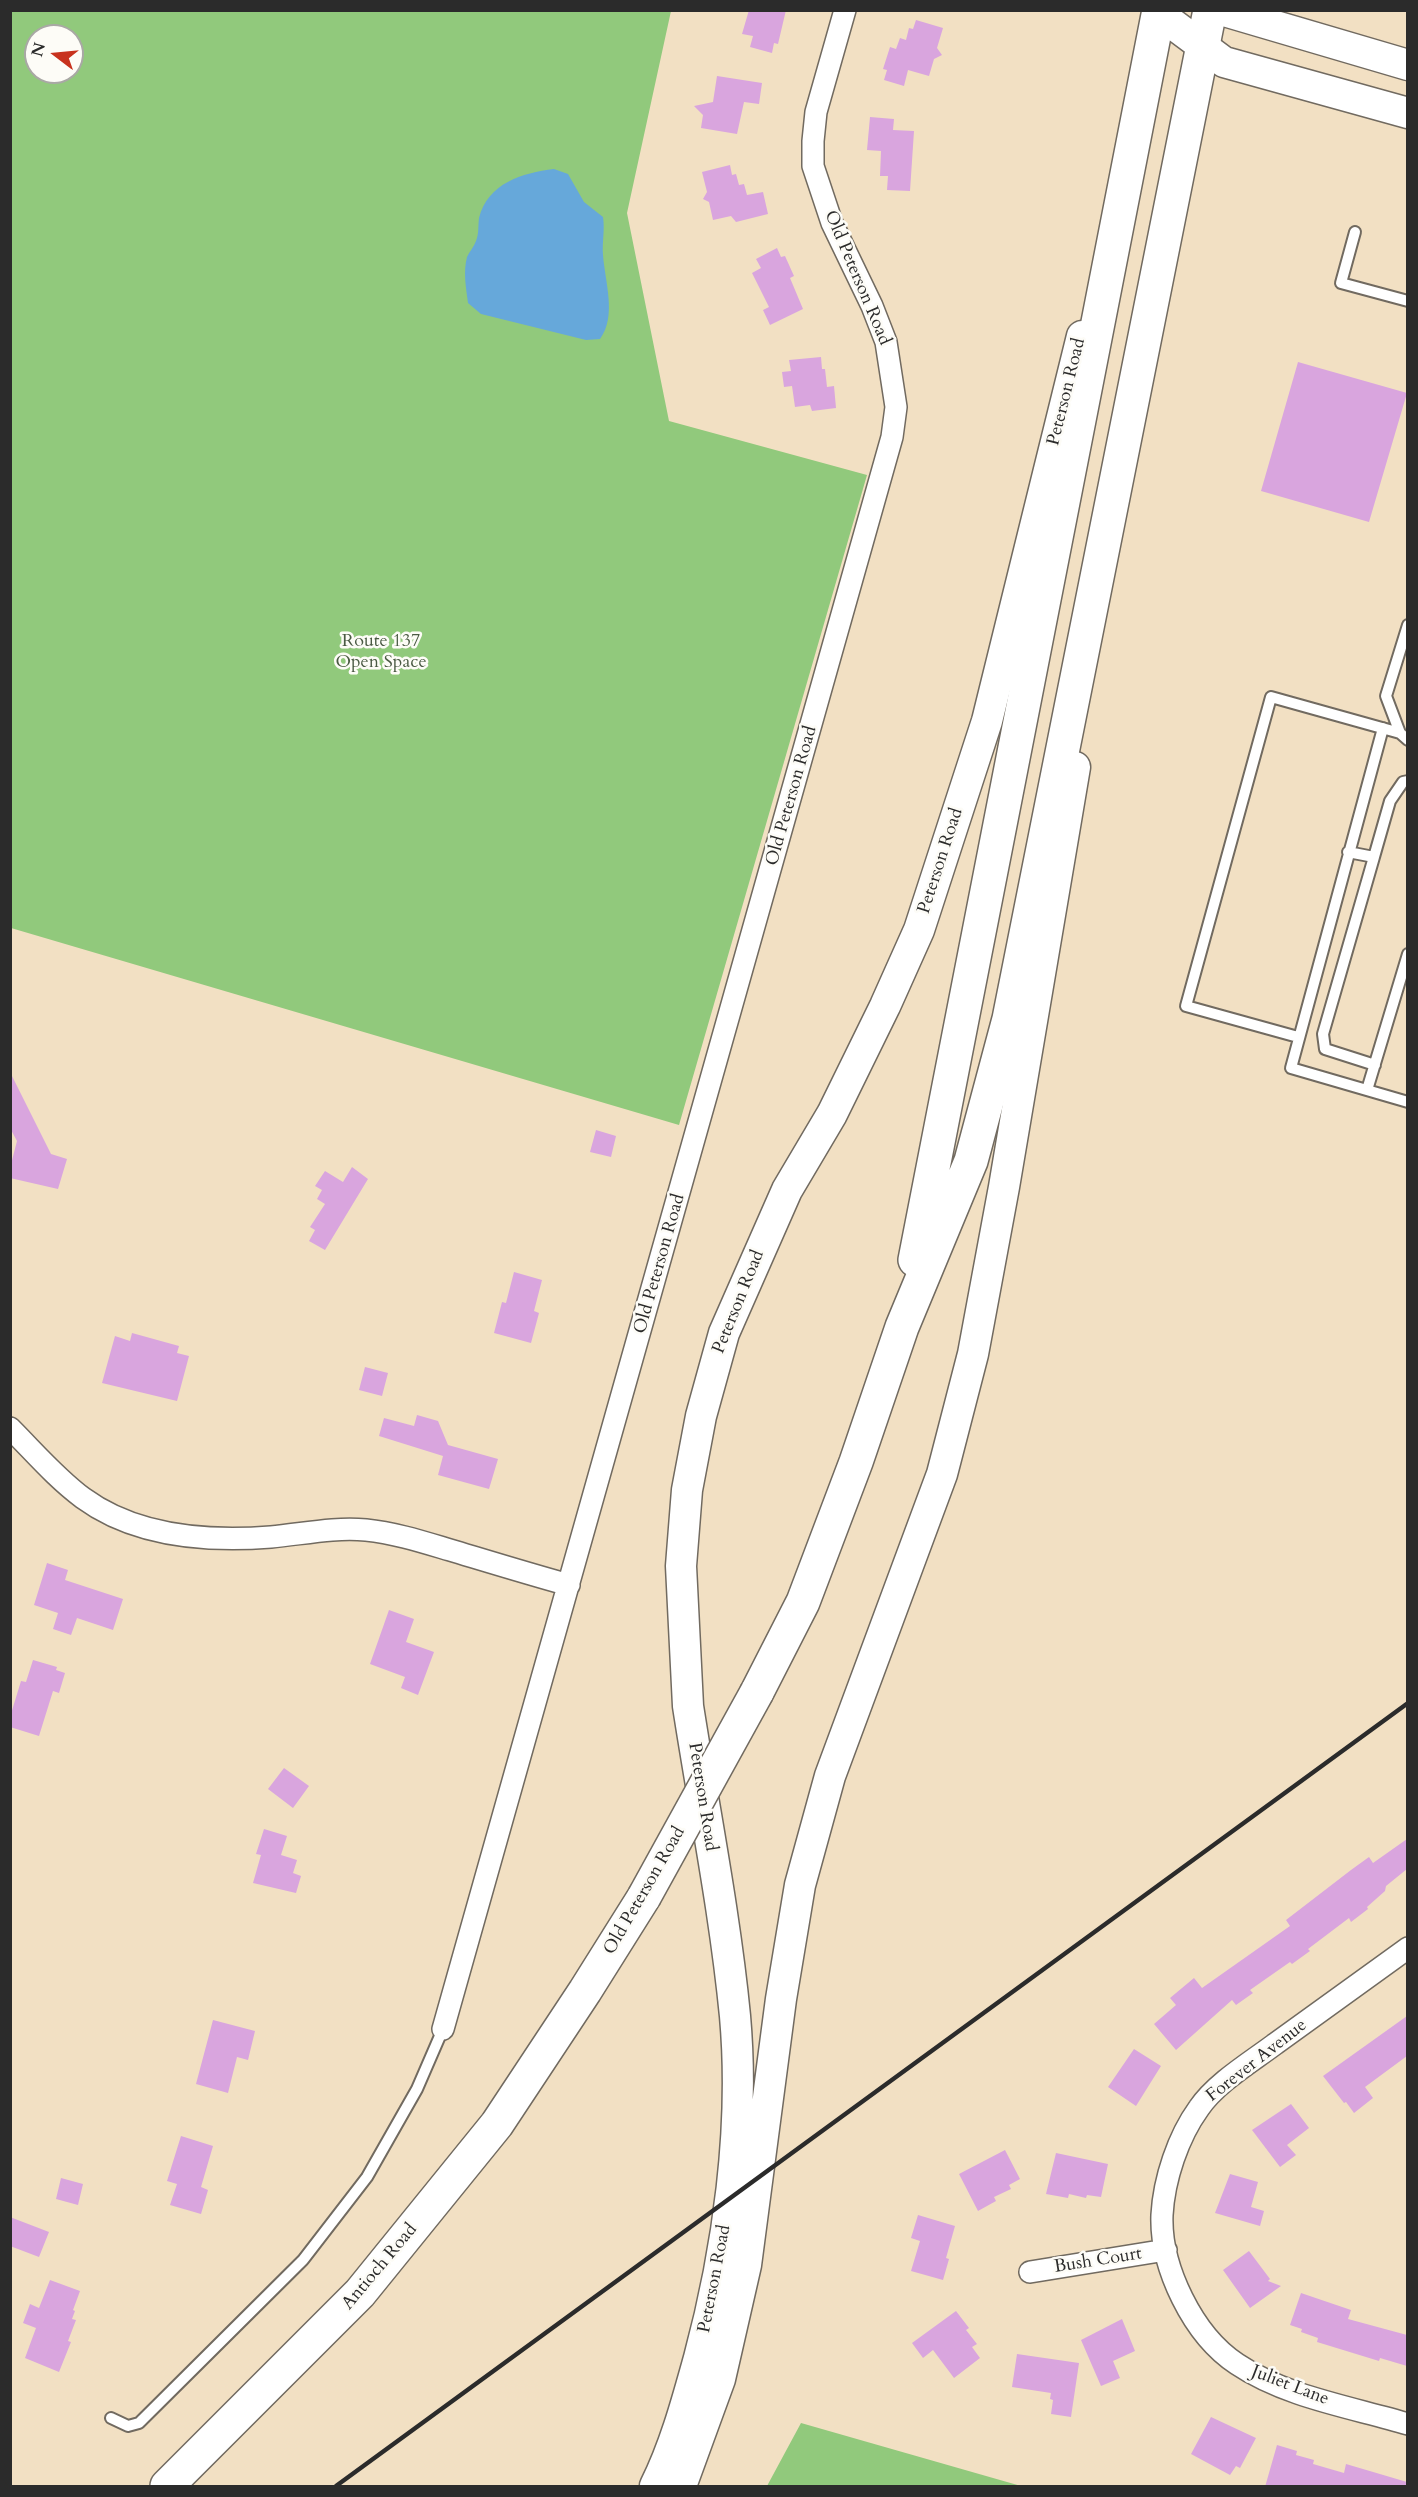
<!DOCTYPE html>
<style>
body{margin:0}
#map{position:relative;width:1418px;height:2497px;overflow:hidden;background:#f2e0c3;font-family:Cardo,serif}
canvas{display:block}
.frame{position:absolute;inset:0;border:12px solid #2b2b2b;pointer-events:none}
.north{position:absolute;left:24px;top:24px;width:60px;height:60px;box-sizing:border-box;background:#fdfcf7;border:2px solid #a9a8a5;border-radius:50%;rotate:286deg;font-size:16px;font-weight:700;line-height:24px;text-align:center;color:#2b2b2b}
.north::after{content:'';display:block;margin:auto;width:21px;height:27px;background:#c8321e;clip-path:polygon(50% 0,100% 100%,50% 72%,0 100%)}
</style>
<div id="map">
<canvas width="1418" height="2497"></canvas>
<div class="frame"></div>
<div class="north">N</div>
</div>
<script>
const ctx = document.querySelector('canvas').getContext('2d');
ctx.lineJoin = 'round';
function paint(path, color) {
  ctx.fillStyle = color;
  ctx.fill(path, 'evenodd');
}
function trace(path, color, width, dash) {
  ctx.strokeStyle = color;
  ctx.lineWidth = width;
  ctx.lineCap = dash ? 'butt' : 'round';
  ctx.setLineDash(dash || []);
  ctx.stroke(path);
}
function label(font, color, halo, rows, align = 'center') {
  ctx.font = font + ' Cardo,serif';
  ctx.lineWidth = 5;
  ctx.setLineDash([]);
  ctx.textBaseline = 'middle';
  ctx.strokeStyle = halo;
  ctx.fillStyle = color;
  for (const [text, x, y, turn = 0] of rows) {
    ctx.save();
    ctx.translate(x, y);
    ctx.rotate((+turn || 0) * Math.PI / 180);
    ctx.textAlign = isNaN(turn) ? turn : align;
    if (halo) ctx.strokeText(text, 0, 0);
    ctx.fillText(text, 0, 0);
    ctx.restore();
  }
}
paint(new Path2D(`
 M 10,11 L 671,11 L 627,213 L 669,421 L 867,475 L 679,1125 L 11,928 ZM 36,36 L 72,36 L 72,72 L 36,72 Z
 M 801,2423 L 1021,2486 L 767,2486 Z`), '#91c97c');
paint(new Path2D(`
 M 554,169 L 568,174 L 584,202 L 603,217 C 605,230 602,242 603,255 C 605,282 617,316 600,339 L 586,340 L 481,314 L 468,303 C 466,288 463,272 467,257 C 469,252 474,247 476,241 C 479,234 478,226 479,218 C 488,183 522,173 554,169 Z`), '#66a8da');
paint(new Path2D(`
 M 749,10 L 786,10 L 778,44 L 774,43 L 772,53 L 750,47 L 753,36 L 742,34 Z
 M 916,20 L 943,28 L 937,48 L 942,55 L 934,59 L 929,76 L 908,70 L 904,86 L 884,80 L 887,70 L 883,69 L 890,47 L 896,49 L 900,38 L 906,40 L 909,28 L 913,29 Z
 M 717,76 L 762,83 L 759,104 L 744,102 L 737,134 L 701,128 L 703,115 L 694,106 L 713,102 Z
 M 870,117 L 894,119 L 893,130 L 914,131 L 910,191 L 887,190 L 888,176 L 880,176 L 881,151 L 867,150 Z
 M 730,165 L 732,175 L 736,174 L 739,185 L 744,184 L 747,195 L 763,192 L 768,214 L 736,222 L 731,216 L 713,220 L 709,202 L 703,199 L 707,192 L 702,172 Z
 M 777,248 L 781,257 L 785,256 L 794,276 L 790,278 L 803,309 L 770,325 L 763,310 L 769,307 L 752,273 L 761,268 L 756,259 Z
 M 821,357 L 822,369 L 825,369 L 827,387 L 834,386 L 836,408 L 812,411 L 810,405 L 795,407 L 792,386 L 784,387 L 782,372 L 791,371 L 789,360 Z
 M 1298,362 L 1407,393 L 1369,522 L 1261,491 Z
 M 10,1072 L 51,1154 L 67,1159 L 58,1189 L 10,1178 L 10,1168 L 17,1141 L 10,1128 Z
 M 596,1130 L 616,1136 L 611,1157 L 590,1152 Z
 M 352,1167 L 368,1179 L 325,1250 L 309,1241 L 315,1230 L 310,1227 L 325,1204 L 317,1199 L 322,1190 L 315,1186 L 325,1171 L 343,1182 Z
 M 514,1272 L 542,1280 L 534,1311 L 539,1313 L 531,1343 L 494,1333 L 502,1302 L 506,1303 Z
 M 132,1333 L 179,1346 L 177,1353 L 189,1356 L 177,1401 L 102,1383 L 115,1336 L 130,1341 Z
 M 365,1367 L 388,1373 L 382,1396 L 359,1390 Z
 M 417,1415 L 438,1421 L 448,1445 L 498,1459 L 489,1489 L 438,1475 L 443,1456 L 379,1436 L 384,1418 L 414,1426 Z
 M 47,1563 L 68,1570 L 65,1580 L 123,1599 L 113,1630 L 77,1618 L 71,1635 L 53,1629 L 58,1613 L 34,1605 Z
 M 389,1610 L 414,1619 L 406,1642 L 434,1652 L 418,1695 L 401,1688 L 405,1677 L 370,1664 Z
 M 33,1660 L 57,1667 L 56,1670 L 65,1673 L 59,1693 L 53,1691 L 39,1736 L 10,1727 L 10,1717 L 21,1681 L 26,1682 Z
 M 284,1768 L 309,1786 L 293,1808 L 268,1789 Z
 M 264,1829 L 287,1836 L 281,1855 L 297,1860 L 293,1873 L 301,1876 L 296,1893 L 253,1883 L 261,1855 L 256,1854 Z
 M 1407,1839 L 1407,1869 L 1386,1886 L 1385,1891 L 1367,1907 L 1368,1909 L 1351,1922 L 1349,1918 L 1308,1949 L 1310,1951 L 1292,1964 L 1290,1962 L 1250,1990 L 1253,1993 L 1236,2005 L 1232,2000 L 1176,2050 L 1154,2024 L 1176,2005 L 1170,1998 L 1194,1978 L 1202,1988 L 1290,1926 L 1286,1920 L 1351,1870 L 1369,1857 L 1373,1863 Z
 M 1407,2016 L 1407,2056 L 1365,2087 L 1373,2098 L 1354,2113 L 1346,2102 L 1344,2103 L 1323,2076 Z
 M 213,2020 L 255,2031 L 248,2060 L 237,2057 L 228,2093 L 196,2084 Z
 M 1134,2049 L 1161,2066 L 1136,2106 L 1108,2087 Z
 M 1291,2104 L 1309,2128 L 1287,2145 L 1296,2155 L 1280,2167 L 1252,2130 Z
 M 181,2136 L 213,2146 L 201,2187 L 208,2190 L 201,2214 L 170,2205 L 177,2184 L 167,2181 Z
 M 1005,2150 L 1020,2179 L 1009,2185 L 1011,2189 L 994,2197 L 996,2201 L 978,2211 L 959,2174 Z
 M 1056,2153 L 1108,2164 L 1101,2197 L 1087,2195 L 1086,2198 L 1069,2194 L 1068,2198 L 1046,2194 Z
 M 1230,2174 L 1258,2182 L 1251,2207 L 1264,2211 L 1260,2226 L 1215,2213 Z
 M 61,2178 L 83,2184 L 78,2205 L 56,2199 Z
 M 918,2215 L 955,2226 L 946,2258 L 949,2259 L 943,2280 L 911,2271 L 920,2241 L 911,2238 Z
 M 10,2217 L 49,2232 L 39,2257 L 10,2246 Z
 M 1249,2251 L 1270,2279 L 1268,2281 L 1281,2286 L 1250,2308 L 1223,2270 Z
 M 50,2280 L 80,2291 L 73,2310 L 75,2311 L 72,2319 L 76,2320 L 68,2341 L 71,2342 L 59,2372 L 25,2358 L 36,2328 L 23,2323 L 30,2304 L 39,2308 Z
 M 1301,2293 L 1351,2310 L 1348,2319 L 1407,2335 L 1407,2366 L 1380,2358 L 1379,2361 L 1317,2342 L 1318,2338 L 1301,2332 L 1302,2329 L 1290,2325 Z
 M 956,2311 L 969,2328 L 966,2330 L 977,2344 L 972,2347 L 980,2358 L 954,2378 L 933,2350 L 923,2358 L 912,2343 Z
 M 1122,2319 L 1135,2351 L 1113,2361 L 1120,2378 L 1101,2386 L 1081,2340 Z
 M 1017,2354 L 1079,2363 L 1071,2417 L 1051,2414 L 1053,2400 L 1050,2399 L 1051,2393 L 1012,2387 Z
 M 1211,2417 L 1256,2438 L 1240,2468 L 1236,2466 L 1230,2475 L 1191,2454 Z
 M 1277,2445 L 1297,2451 L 1296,2455 L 1314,2460 L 1313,2464 L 1344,2473 L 1346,2464 L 1407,2482 L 1407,2487 L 1265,2487 Z`), '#d9a5de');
const lane = new Path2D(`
 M 1355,232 L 1341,283 L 1408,301
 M 1408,625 L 1386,696 L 1400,733 L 1408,740
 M 1383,728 L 1291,1068 L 1408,1102
 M 1348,852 L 1374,857 L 1390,801 L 1403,782 L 1408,781
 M 1374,857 L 1323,1034 L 1325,1049 L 1375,1065
 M 1298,1037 L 1186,1006 L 1271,697 L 1400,733
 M 1367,1090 L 1408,954
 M 111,2418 L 128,2426 L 139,2423 L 303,2260 L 367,2177 L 417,2089 L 443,2029`);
const street = new Path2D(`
 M 10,1428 C 34,1452 56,1478 83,1498 C 136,1537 207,1542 271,1537 C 303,1534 334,1527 366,1530 C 395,1533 423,1542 450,1550 C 490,1562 529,1574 569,1585
 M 1408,1948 C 1363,1980 1319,2012 1275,2044 C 1251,2062 1216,2083 1199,2108 C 1178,2137 1164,2179 1162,2215 C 1160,2267 1193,2335 1237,2364 C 1286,2397 1351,2407 1408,2424
 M 443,2029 L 892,437 L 896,407 L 886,342 L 872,306 L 832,223 L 813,166 L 813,141 L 816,112 L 845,10
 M 1030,2272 L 1166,2250`);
const secondary = new Path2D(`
 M 1221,10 L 1408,65
 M 1158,13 L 1224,62 L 1408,113
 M 655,2486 C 675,2446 687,2401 699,2358 C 728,2250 745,2128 735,2016 C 725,1913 704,1809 688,1706 L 681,1566 L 687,1490 L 701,1416 L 724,1333 L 787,1190 L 832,1114 L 885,1006 L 919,930 L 987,721 L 1082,336
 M 681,2486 L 720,2379 L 746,2265 L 781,1999 L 800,1885 L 830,1776 L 942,1474 L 973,1354 L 1004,1187 L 1075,767`);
const primary = new Path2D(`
 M 915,1260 L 1159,10
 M 757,1692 L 803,1602 L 856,1462 L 902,1327 L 971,1161 L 1009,1019 L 1210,10
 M 167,2486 L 360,2293 L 497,2124 L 585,1991 L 644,1897`);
trace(lane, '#716a60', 14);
trace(street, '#716a60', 24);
trace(secondary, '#716a60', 33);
trace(primary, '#716a60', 36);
trace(lane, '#fff', 10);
trace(street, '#fff', 21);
trace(secondary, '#fff', 30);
trace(primary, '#fff', 33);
trace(new Path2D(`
 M 336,2486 L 1408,1703`), '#2b2b2b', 4.5);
const primaryBridge = new Path2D(`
 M 644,1897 L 757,1692`);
trace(primaryBridge, '#716a60', 36, []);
trace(primaryBridge, '#fff', 33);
label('18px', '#2b2b2b', '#fdfcf7', [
 ["Old Peterson Road",857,278,67],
 ["Peterson Road",1067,392,-76],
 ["Old Peterson Road",792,796,-74],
 ["Peterson Road",941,861,-72],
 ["Old Peterson Road",660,1264,-74],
 ["Peterson Road",739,1302,-68],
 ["Peterson Road",702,1797,81],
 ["Old Peterson Road",645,1891,-60],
 ["Forever Avenue",1257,2061,-38],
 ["Bush Court",1098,2261,-9],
 ["Antioch Road",380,2267,-50],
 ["Peterson Road",715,2279,-79],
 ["Juliet Lane",1290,2386,21]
]);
label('18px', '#4a5a43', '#fdfcf7', [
 ["Route 137",381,642],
 ["Open Space",381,663]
]);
</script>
